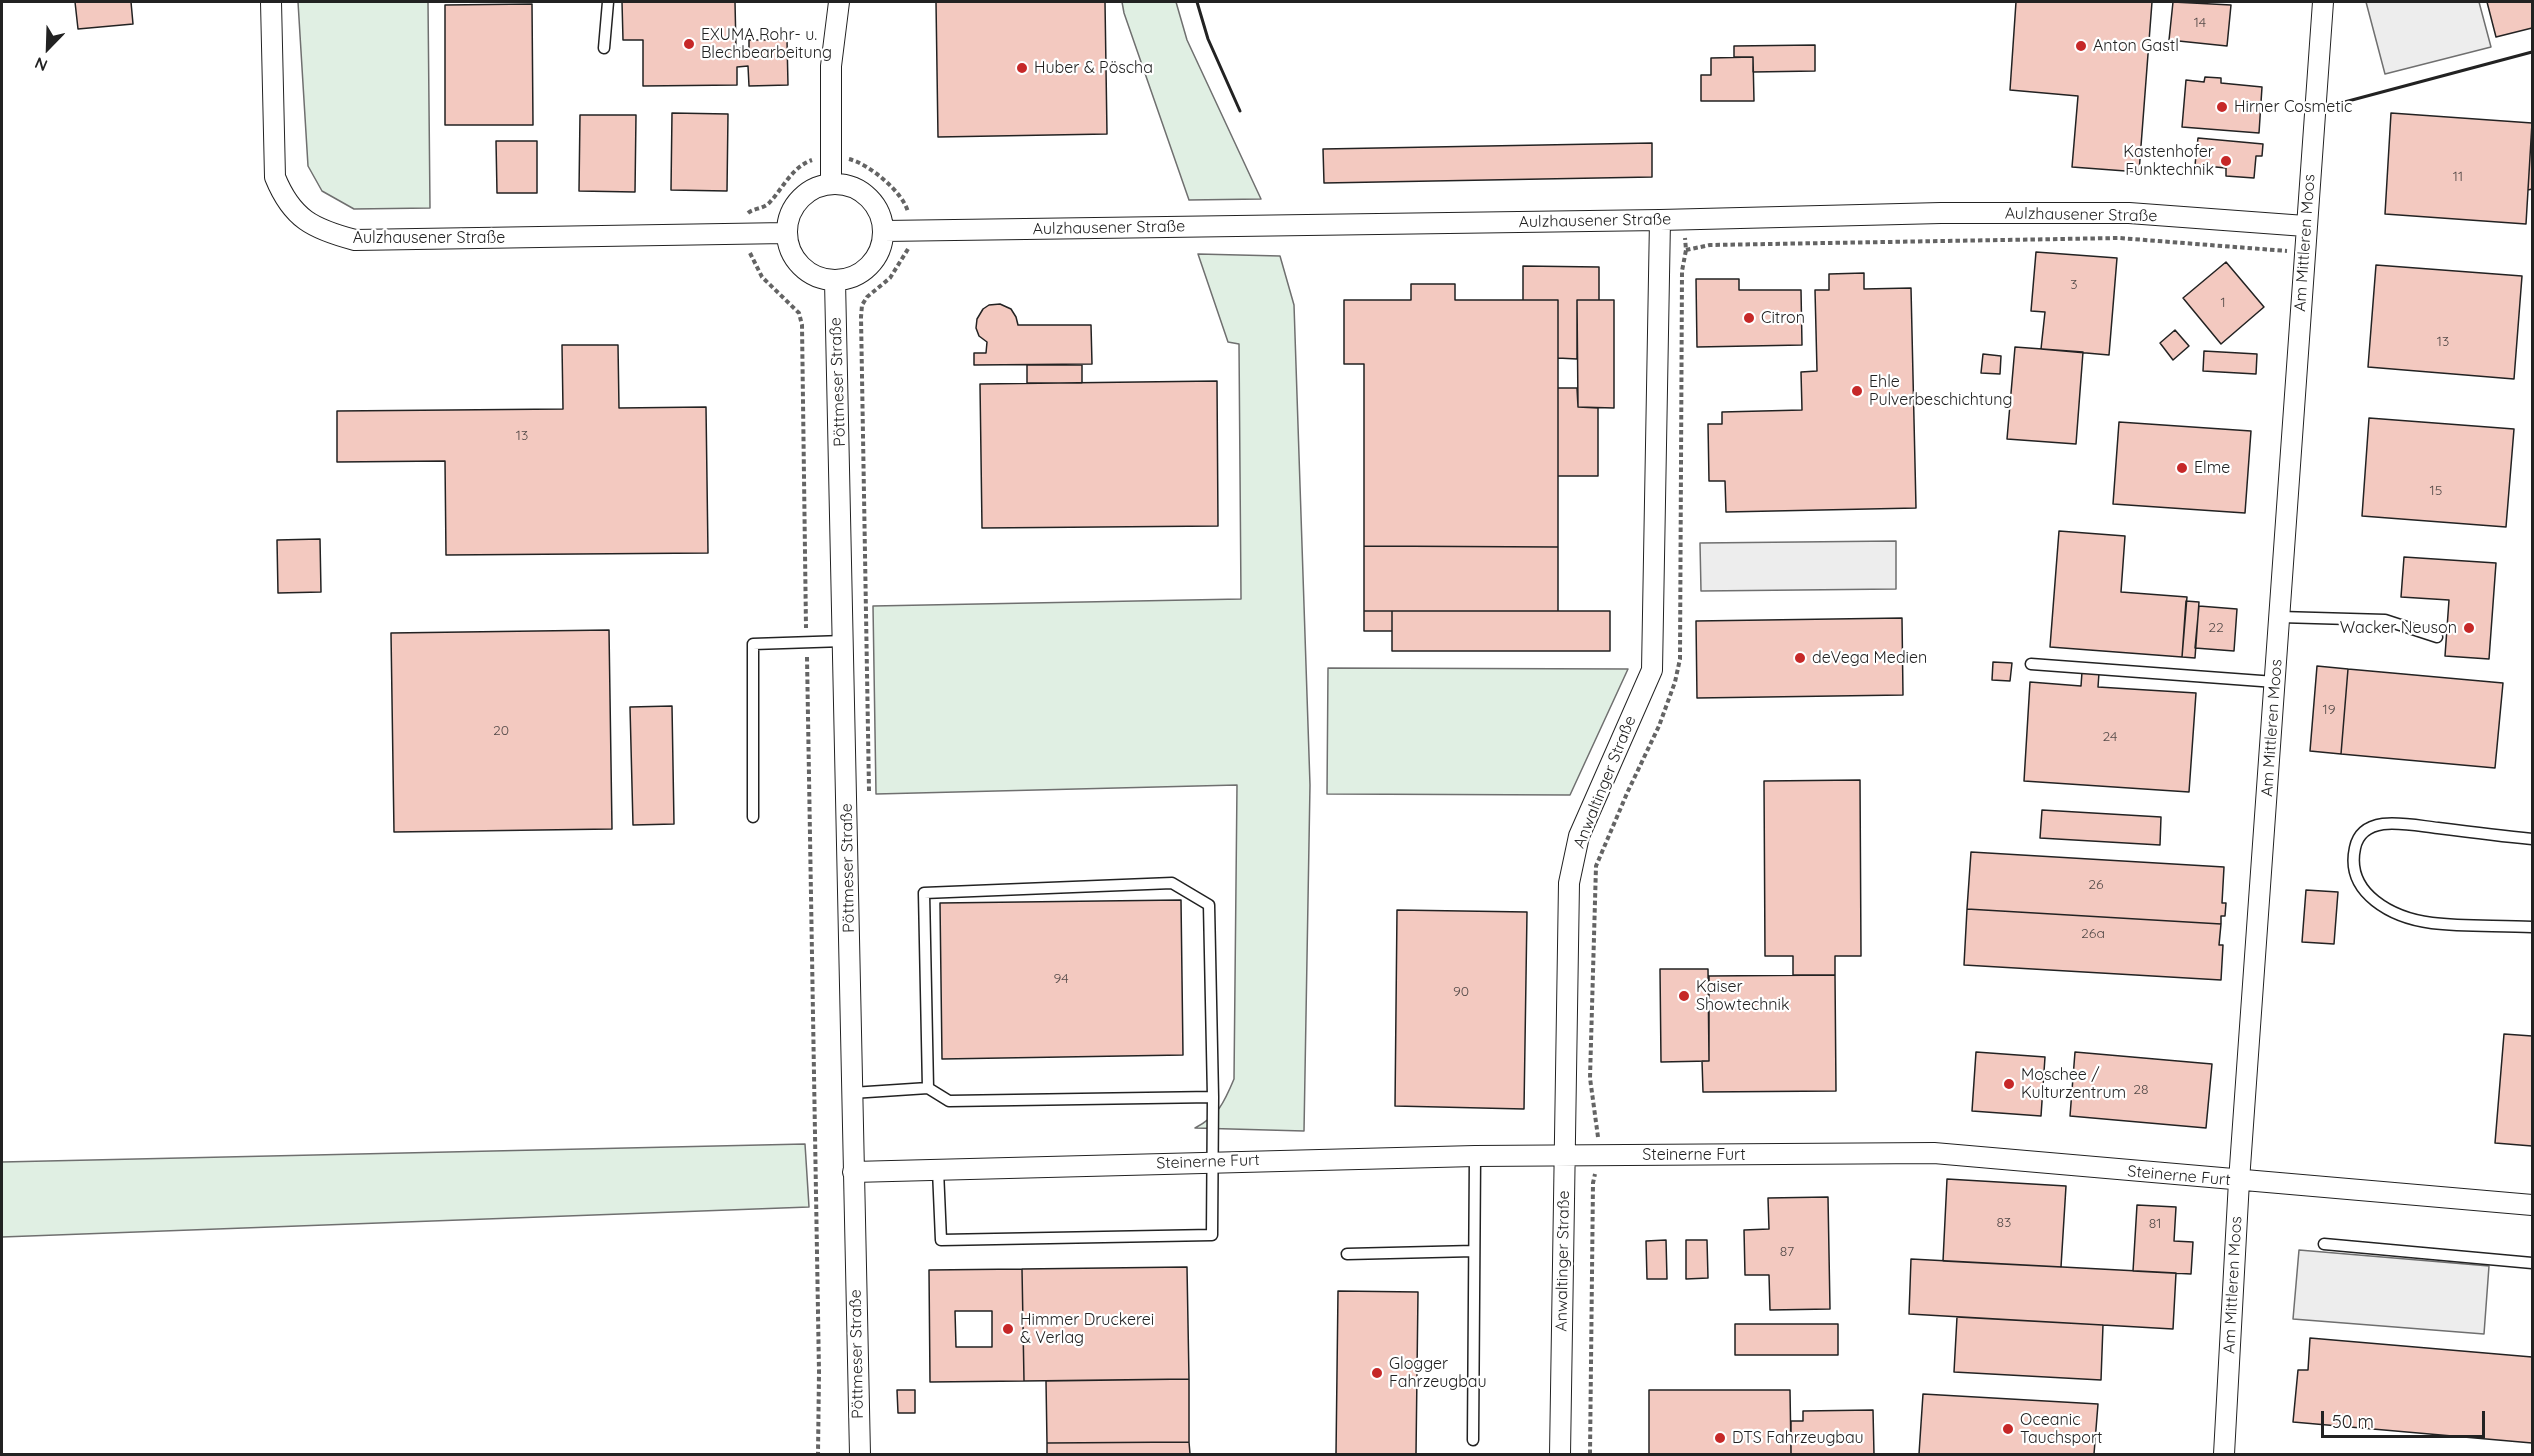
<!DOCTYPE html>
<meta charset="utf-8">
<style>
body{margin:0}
#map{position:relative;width:2534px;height:1456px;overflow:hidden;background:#fff;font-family:Quicksand,sans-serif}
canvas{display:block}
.frame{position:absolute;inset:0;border:3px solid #222;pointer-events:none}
.north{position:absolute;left:18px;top:18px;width:60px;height:60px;-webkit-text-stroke:4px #fff;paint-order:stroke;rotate:203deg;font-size:16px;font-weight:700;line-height:24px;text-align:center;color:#222}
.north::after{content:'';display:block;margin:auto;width:21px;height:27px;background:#222;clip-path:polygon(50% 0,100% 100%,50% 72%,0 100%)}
.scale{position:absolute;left:2321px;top:1411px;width:164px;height:27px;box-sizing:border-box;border:3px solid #222;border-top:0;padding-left:8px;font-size:18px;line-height:21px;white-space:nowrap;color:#222;-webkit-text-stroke:4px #fff;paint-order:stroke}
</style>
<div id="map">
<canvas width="2534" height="1456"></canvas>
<div class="frame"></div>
<div class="north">N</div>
<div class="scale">50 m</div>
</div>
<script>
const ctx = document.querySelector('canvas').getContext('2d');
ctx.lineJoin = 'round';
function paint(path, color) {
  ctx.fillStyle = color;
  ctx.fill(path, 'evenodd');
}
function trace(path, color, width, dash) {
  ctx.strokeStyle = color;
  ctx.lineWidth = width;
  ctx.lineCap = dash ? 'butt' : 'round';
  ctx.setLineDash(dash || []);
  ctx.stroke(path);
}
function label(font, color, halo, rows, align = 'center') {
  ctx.font = font + ' Quicksand,sans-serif';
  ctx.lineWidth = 4.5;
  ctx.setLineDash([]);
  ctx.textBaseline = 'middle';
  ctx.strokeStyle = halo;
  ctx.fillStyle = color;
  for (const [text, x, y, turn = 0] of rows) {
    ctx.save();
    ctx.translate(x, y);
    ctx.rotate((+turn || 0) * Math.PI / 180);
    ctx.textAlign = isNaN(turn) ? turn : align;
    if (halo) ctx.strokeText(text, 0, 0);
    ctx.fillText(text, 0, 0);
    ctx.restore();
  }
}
const green = new Path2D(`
 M 298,2 L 428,2 L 430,208 L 354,209 L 322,191 L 308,166 Z
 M 1122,2 L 1176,2 L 1187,40 L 1261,199 L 1189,200 L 1124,13 Z
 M 1198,254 L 1280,256 L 1294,305 L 1310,785 L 1304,1131 L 1195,1128 C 1218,1116 1224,1103 1234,1079 L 1237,785 L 876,794 L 873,606 L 1241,599 L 1239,344 L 1228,342 Z
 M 1328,668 L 1628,669 L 1570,795 L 1327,794 Z
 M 805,1144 L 809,1207 L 2,1237 L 2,1162 Z`);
paint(green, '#e0efe3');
trace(green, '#6f6f6f', 1.5);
const parking = new Path2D(`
 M 2366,2 L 2479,2 L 2491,47 L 2385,74 Z
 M 1896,541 L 1896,589 L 1701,591 L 1700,543 Z
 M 2299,1250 L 2489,1266 L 2484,1334 L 2293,1319 Z`);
paint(parking, '#ededed');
trace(parking, '#6f6f6f', 1.5);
const building = new Path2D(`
 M 75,2 L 131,2 L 133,24 L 78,29 Z
 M 622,2 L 735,2 L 736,48 L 749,48 L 749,40 L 787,40 L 788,85 L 749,86 L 748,66 L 737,67 L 737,85 L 643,86 L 643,40 L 623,40 Z
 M 936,2 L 1105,2 L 1107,134 L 938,137 Z
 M 2016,2 L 2152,2 L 2139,172 L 2072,167 L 2078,96 L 2010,90 Z
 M 2173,2 L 2231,5 L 2227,46 L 2169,40 Z
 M 2487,2 L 2532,2 L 2532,28 L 2496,37 Z
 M 532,4 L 533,125 L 445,125 L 445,5 Z
 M 1815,45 L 1815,71 L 1753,72 L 1753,57 L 1734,57 L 1734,46 Z
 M 1753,57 L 1754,101 L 1701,101 L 1701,75 L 1711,75 L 1711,58 Z
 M 2205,77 L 2221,78 L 2221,83 L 2262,87 L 2259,133 L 2182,127 L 2186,80 L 2204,82 Z
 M 672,113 L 728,114 L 727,191 L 671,190 Z
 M 2391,113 L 2532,123 L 2526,224 L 2385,214 Z
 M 580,115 L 636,115 L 635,192 L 579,191 Z
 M 2532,123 L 2532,189 L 2528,190 Z
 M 2198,138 L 2263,144 L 2262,156 L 2256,156 L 2254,178 L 2226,176 L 2226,168 L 2195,165 Z
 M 496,141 L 537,141 L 537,193 L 497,193 Z
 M 1652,143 L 1652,177 L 1324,183 L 1323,149 Z
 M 2036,252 L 2117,258 L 2109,355 L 2041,349 L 2045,312 L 2031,311 Z
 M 2226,262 L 2264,307 L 2221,344 L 2183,298 Z
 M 2376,265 L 2522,276 L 2514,379 L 2368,367 Z
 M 1523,266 L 1599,267 L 1599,300 L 1577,300 L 1577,359 L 1558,358 L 1558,300 L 1523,300 Z
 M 1864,273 L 1864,289 L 1911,288 L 1916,508 L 1726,512 L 1725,481 L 1709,481 L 1708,424 L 1722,424 L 1722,412 L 1802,410 L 1801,372 L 1817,371 L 1815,290 L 1829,290 L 1829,274 Z
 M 1696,279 L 1739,279 L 1739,290 L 1801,290 L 1802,345 L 1697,347 Z
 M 1411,284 L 1455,284 L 1455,300 L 1558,300 L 1558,547 L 1364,546 L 1364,364 L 1344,364 L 1344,300 L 1411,300 Z
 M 1577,300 L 1614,300 L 1614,408 L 1578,407 Z
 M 1000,304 L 1011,309 L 1016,317 L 1018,325 L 1091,325 L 1092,364 L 974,365 L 974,353 L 986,353 L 987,342 L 979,336 L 976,328 L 977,319 L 983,309 L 989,305 Z
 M 2175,330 L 2189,346 L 2173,360 L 2160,343 Z
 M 562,345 L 618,345 L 619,408 L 706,407 L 708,553 L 446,555 L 445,461 L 337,462 L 337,411 L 563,409 Z
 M 2015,347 L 2083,352 L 2076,444 L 2007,439 Z
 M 2204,351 L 2257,354 L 2256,374 L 2203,371 Z
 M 1983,354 L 2001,356 L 2000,374 L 1981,373 Z
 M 1027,365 L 1082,365 L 1082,383 L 1027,383 Z
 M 1217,381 L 1218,526 L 982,528 L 980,384 Z
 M 1558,388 L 1577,388 L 1578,407 L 1598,408 L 1598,476 L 1558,476 Z
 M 2369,418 L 2514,429 L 2506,527 L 2362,516 Z
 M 2119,422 L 2251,431 L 2245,513 L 2113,504 Z
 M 2059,531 L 2125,536 L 2121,592 L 2187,597 L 2182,657 L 2050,647 Z
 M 320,539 L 321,592 L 278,593 L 277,540 Z
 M 1364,546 L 1558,547 L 1558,611 L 1364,611 Z
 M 2404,557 L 2496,563 L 2489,659 L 2445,656 L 2449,600 L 2401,597 Z
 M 2186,601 L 2199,602 L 2195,658 L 2182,657 Z
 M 2199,606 L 2237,609 L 2234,651 L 2195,648 Z
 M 1364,611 L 1392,611 L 1392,631 L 1364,631 Z
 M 1392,611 L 1610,611 L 1610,651 L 1392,651 Z
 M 1902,618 L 1903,695 L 1697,698 L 1696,621 Z
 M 609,630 L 612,829 L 394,832 L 391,633 Z
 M 1993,662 L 2012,663 L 2010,681 L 1992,680 Z
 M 2317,666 L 2348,669 L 2341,754 L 2310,751 Z
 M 2348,669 L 2503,683 L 2495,768 L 2341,754 Z
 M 2082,672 L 2099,673 L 2098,687 L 2196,693 L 2189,792 L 2024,781 L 2030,682 L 2081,686 Z
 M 672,706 L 674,824 L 633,825 L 630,707 Z
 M 1860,780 L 1861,956 L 1835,956 L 1835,975 L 1793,975 L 1793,956 L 1765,956 L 1764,781 Z
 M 2042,810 L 2161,817 L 2160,845 L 2040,838 Z
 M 1971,852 L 2224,867 L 2222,903 L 2226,903 L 2225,916 L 2221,916 L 2221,924 L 1967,909 Z
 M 2306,890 L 2338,892 L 2334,944 L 2302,942 Z
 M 1181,900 L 1183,1055 L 942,1059 L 940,903 Z
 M 1967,909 L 2221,924 L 2219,945 L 2223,945 L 2221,980 L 1964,965 Z
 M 1397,910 L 1527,912 L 1524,1109 L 1395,1106 Z
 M 1660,969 L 1708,969 L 1709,1061 L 1661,1062 Z
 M 1835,975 L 1836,1091 L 1703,1092 L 1702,1061 L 1709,1061 L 1709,976 Z
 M 2504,1034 L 2532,1036 L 2532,1146 L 2495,1143 Z
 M 1976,1052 L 2045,1057 L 2041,1116 L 1972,1111 Z
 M 2075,1052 L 2212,1064 L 2206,1128 L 2070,1116 Z
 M 1947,1179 L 2066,1186 L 2061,1267 L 1943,1261 Z
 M 1828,1197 L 1830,1309 L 1770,1310 L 1769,1275 L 1745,1275 L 1744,1230 L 1769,1229 L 1768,1198 Z
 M 2137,1205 L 2176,1207 L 2174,1241 L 2193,1242 L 2191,1274 L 2133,1271 Z
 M 1666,1240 L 1667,1279 L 1647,1279 L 1646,1241 Z
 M 1686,1240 L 1707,1240 L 1708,1278 L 1686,1279 Z
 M 1911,1259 L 2176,1273 L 2173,1329 L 1909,1314 Z
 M 1187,1267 L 1189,1379 L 1024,1381 L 1022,1269 Z
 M 1022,1269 L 1024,1381 L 930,1382 L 929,1270 ZM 955,1311 L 992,1311 L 992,1347 L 956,1347 Z
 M 1338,1291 L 1418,1292 L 1416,1454 L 1336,1454 Z
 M 1957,1317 L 2103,1325 L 2101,1380 L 1954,1372 Z
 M 1735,1324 L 1838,1324 L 1838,1355 L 1735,1355 Z
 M 2310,1338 L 2532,1357 L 2532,1443 L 2293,1422 L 2298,1370 L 2308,1370 Z
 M 1189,1379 L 1189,1442 L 1047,1443 L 1046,1381 Z
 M 897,1390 L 915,1390 L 915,1413 L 898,1413 Z
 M 1649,1390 L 1790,1390 L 1791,1454 L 1649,1454 Z
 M 1923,1394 L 2098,1404 L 2094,1454 L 1919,1454 Z
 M 1873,1410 L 1874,1454 L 1791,1454 L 1791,1421 L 1803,1421 L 1803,1411 Z
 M 1189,1442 L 1190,1454 L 1047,1454 L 1047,1443 Z`);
paint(building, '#f3c9c0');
trace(building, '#222', 1.5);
const service = new Path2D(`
 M 604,48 L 608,2
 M 2280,617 L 2385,620 L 2437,637
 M 2031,664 L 2275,682
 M 753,817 L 753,644 L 844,641
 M 2532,839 C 2501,836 2469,832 2438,828 C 2420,826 2401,822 2383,824 C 2369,826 2358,833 2355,848 C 2345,894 2393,918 2432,923 C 2465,927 2500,925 2532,927
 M 852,1093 L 928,1088 L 949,1101 L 1213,1097 L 1209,905 L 1172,883 L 924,893 L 928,1088
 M 938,1170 L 941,1240 L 1212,1235 L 1213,1097
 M 2324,1244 L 2532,1263
 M 1347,1254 L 1474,1251
 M 1473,1440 L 1475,1156`);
const minor = new Path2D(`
 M 271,2 L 275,177 C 292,219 313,229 355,240 L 786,233
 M787 232a48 48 0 1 1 96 0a48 48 0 1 1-96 0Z
 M 831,184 L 831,66 L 839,2
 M 884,231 L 1660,220 L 1941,213 L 2129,213 L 2305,226
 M 835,281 L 860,1454
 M 853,1172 L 1475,1156 L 1934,1153 L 2532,1205
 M 1560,1454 L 1569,883 L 1579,836 L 1652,670 L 1660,220
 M 2224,1454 L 2239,1181 L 2323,2`);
trace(service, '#222', 13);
trace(minor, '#222', 22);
trace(new Path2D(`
 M 849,159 C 869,164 903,192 908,212
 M 748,213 C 754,208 764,209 770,202 C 783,188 792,167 812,160
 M 1686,250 L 1710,245 L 2119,238 L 2287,251
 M 750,253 L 762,277 L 799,313 L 802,325 L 806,628
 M 807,657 L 819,1372 L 818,1454
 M 869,791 L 861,317 L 862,305 L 867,297 L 890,278 L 908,249
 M 1598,1137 L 1590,1078 L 1596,866 L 1628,791 L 1659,726 L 1675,682 L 1680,659 L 1682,271 L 1686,250 L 1685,238
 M 1590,1454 L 1593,1183 L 1595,1174`), '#646464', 4, [4.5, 3]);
trace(service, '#fff', 10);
trace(minor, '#fff', 20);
trace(new Path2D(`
 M 1197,2 L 1208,39 L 1240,111
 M 2337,104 L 2532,52`), '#222', 3);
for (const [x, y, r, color] of [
 [689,44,6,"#c62828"],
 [2081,46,6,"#c62828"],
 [1022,68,6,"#c62828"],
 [2222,107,6,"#c62828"],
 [2226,161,6,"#c62828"],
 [1749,318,6,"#c62828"],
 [1857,391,6,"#c62828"],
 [2182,468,6,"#c62828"],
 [2469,628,6,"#c62828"],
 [1800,658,6,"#c62828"],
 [1684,996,6,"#c62828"],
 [2009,1084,6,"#c62828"],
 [1008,1329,6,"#c62828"],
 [1377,1373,6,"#c62828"],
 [2008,1429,6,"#c62828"],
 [1720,1438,6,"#c62828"]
]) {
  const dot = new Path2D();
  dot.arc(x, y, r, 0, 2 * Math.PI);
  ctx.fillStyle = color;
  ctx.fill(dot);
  trace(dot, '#fff', 2);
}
label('14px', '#564c4a', null, [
 ["14",2200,23],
 ["11",2458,177],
 ["3",2074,285],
 ["1",2223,303],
 ["13",2443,342],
 ["13",522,436],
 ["15",2436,491],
 ["22",2216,628],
 ["19",2329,710],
 ["20",501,731],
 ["24",2110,737],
 ["26",2096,885],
 ["26a",2093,934],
 ["94",1061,979],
 ["90",1461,992],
 ["28",2141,1090],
 ["83",2004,1223],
 ["81",2155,1224],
 ["87",1787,1252]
]);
label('16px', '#222', '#fff', [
 ["EXUMA Rohr- u.",701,35],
 ["Blechbearbeitung",701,53],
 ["Anton Gastl",2093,46],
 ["Huber & Pöscha",1034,68],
 ["Hirner Cosmetic",2234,107],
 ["Kastenhofer",2214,152,"right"],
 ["Funktechnik",2214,170,"right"],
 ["Citron",1761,318],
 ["Ehle",1869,382],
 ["Pulverbeschichtung",1869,400],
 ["Elme",2194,468],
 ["Wacker Neuson",2457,628,"right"],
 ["deVega Medien",1812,658],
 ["Kaiser",1696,987],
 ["Showtechnik",1696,1005],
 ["Moschee /",2021,1075],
 ["Kulturzentrum",2021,1093],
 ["Himmer Druckerei",1020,1320],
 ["& Verlag",1020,1338],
 ["Glogger",1389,1364],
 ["Fahrzeugbau",1389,1382],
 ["Oceanic",2020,1420],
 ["Tauchsport",2020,1438],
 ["DTS Fahrzeugbau",1732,1438]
], 'left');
label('16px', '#222', '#fff', [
 ["Aulzhausener Straße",2081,215,1],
 ["Aulzhausener Straße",1595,221,-1],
 ["Aulzhausener Straße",1109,228,-1],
 ["Aulzhausener Straße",429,238],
 ["Am Mittleren Moos",2305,243,-86],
 ["Pöttmeser Straße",838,382,-92],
 ["Am Mittleren Moos",2272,728,-86],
 ["Anwaltinger Straße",1605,782,-68],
 ["Pöttmeser Straße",848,868,-91],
 ["Steinerne Furt",1694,1155],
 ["Steinerne Furt",1208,1162,-2],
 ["Steinerne Furt",2179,1176,5],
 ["Anwaltinger Straße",1563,1261,-89],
 ["Am Mittleren Moos",2233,1285,-87],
 ["Pöttmeser Straße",857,1354,-91]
]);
</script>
